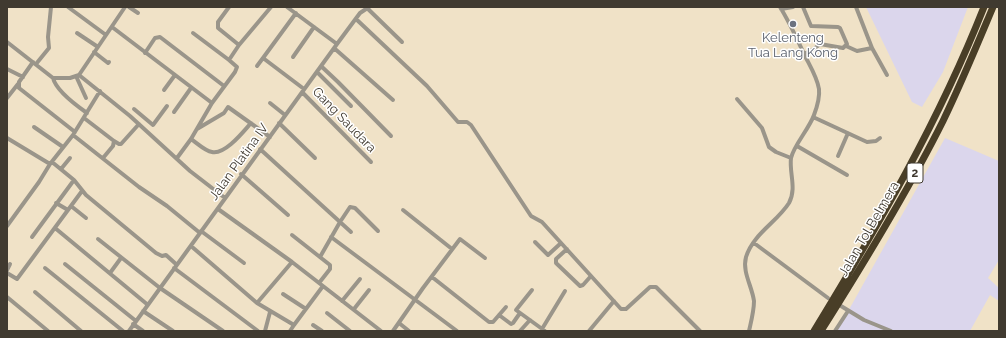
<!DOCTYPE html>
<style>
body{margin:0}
#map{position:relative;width:1006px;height:338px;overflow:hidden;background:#f0e2c7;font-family:Raleway,sans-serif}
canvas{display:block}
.frame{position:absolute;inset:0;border:8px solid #403a30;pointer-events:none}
</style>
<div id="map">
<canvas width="1006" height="338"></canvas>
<div class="frame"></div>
</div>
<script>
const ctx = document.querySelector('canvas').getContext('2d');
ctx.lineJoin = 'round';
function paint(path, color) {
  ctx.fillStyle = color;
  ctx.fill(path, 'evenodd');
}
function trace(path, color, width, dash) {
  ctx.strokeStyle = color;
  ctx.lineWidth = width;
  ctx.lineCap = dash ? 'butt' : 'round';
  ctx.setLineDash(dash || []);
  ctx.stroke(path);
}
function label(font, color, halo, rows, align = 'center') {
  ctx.font = font + ' Raleway,sans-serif';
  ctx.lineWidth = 3;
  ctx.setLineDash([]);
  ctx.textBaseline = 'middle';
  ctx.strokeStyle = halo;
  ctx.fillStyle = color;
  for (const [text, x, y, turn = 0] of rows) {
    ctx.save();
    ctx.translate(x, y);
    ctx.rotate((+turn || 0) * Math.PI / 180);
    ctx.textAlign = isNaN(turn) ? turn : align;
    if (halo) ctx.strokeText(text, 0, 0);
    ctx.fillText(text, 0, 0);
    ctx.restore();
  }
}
paint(new Path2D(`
 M 866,7 L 968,7 L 943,72 L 922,107 L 912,102 Z
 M 945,138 L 999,161 L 999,260 L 988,278 L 999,288 L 999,301 L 990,295 L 970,331 L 837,331 Z`), '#dbd6ec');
trace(new Path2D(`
 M 68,7 L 106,35
 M 125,7 L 79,75 L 130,116 L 190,171 L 225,198
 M 129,7 L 138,13
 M 229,7 L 218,22 L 218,28 L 239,45
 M 287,7 L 337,44
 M 803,7 L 811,26 L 838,27 L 840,28 L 847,44 L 843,48 L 820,44 L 814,49 L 804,54
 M 856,7 L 872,48
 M 367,8 L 402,42
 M 781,9 L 793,7
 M 296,13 L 263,58 L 304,89
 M 356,19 L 427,86 L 458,122 L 467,122 L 471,125 L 531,216 L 542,222 L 621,309 L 626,309 L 650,287 L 656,287 L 700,331
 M 112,27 L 212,103
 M 77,33 L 98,47
 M 7,42 L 53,78 L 70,78 L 79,75
 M 846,46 L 857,51 L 872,48 L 887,75
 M 334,48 L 393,100
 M 94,52 L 108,63 L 109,62
 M 145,53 L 155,38 L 160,37 L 224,86
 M 293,57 L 314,27
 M 229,60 L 239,45 L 271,7
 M 33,62 L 19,82 L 19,88 L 75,132
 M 36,64 L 49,48 L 48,37 L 51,7
 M 257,66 L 263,58
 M 321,66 L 338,82 L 391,136
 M 7,69 L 23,77
 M 317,72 L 351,106
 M 76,76 L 86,98
 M 53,78 C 56,90 77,106 87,113
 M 164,90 L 175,75
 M 302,92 L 371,162
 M 7,98 L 18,84
 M 737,99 L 762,128 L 769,147 L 776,152 L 791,158
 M 270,103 L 285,115
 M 134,109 L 153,125 L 167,106
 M 174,112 L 191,88
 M 813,117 L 867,142 L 876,141 L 880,138
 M 84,118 L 114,141 L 113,146 L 103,158
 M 279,123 L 315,158
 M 34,127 L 63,147
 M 197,129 L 224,113 L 228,107 L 270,137
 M 73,135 L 139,187 L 167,206 L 200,233
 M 7,138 L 50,164
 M 191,139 C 197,143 205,151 212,152 C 225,155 243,132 251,123
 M 114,141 L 119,144 L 121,144 L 139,124
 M 797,146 L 847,175
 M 260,149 L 351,232
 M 838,156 L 848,133
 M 177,158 L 191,139 L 212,103 L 235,72 L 237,67 L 229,60 L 193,33
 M 52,162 L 74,180 L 86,195 L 156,253 L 162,256 L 166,255 L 177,265
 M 61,169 L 70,158
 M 241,174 L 288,215
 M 56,203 L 68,210
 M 71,206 L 86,218
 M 218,209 L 292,262 L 381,331
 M 403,210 L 452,249
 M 7,226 L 39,182 L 50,164 L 73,135 L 100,91
 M 55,228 L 148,305
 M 201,231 L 244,263
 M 292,235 L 330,265 L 330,269 L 319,283
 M 32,237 L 74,180
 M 331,237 L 457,331
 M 98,239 L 160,288 L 223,331
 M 535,242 L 548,255 L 561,243
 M 754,243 L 828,298
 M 191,246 L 257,303 L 294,325 L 323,286
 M 567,249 L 556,259 L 556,263 L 580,286 L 583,285 L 591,276
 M 320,257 L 340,222 L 350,207 L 355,208 L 378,231
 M 65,264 L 136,321
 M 45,268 L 123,331
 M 174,268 L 258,331
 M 7,270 L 10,264
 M 7,273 L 17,279 L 82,191
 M 110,273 L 121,258
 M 432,277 L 489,322 L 493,322 L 506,307
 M 532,290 L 516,310 L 545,331
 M 35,292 L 81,331
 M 283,294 L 306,309
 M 7,297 L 48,331
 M 342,301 L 360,279
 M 257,303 L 292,262
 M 841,306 L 864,320 L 891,331
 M 354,309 L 369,290
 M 143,311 L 173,331
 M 327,313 L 350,331
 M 499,315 L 511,324 L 513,323 L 520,313
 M 399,323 L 409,331
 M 133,324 L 143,331
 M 313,325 L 322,331
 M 542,329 L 565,291
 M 129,331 L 337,44 L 360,13 L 369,7
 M 265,331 L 270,312
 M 290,331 L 294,325
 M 393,331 L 423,288 L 460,239 L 485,258
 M 520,331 L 530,320
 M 589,331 L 614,301
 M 749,331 C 751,322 754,311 754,301 C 752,286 742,272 746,257 C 753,234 777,222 789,203 C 797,188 789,173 791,158 C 794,145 809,129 814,115 C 817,107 820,98 819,89 C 817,77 810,66 805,56 C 797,39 790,23 780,7
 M 835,331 L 848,311`), '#9a958a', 4);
trace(new Path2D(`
 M 814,331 C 878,226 939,121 984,7
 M 821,331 C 864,263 907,193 943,121 C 961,84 977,45 993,7`), '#493e27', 7);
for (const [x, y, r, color] of [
 [793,24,4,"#6b7280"]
]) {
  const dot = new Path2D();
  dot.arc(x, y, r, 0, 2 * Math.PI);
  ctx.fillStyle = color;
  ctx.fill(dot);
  trace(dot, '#fff', 1.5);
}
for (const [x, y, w] of [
 [915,173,16]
]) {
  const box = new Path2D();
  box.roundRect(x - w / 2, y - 10, w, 20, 3);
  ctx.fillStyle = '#fff';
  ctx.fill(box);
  trace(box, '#403a30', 1);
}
label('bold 12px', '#403a30', null, [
 ["2",915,173]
]);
label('13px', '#5b616d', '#fff', [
 ["Kelenteng",793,38],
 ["Tua Lang Kong",793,53]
]);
label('13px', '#403a30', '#fff', [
 ["Gang Saudara",344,120,46],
 ["Jalan Platina IV",239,162,-54],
 ["Jalan Tol Belmera",869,229,-60]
]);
</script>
